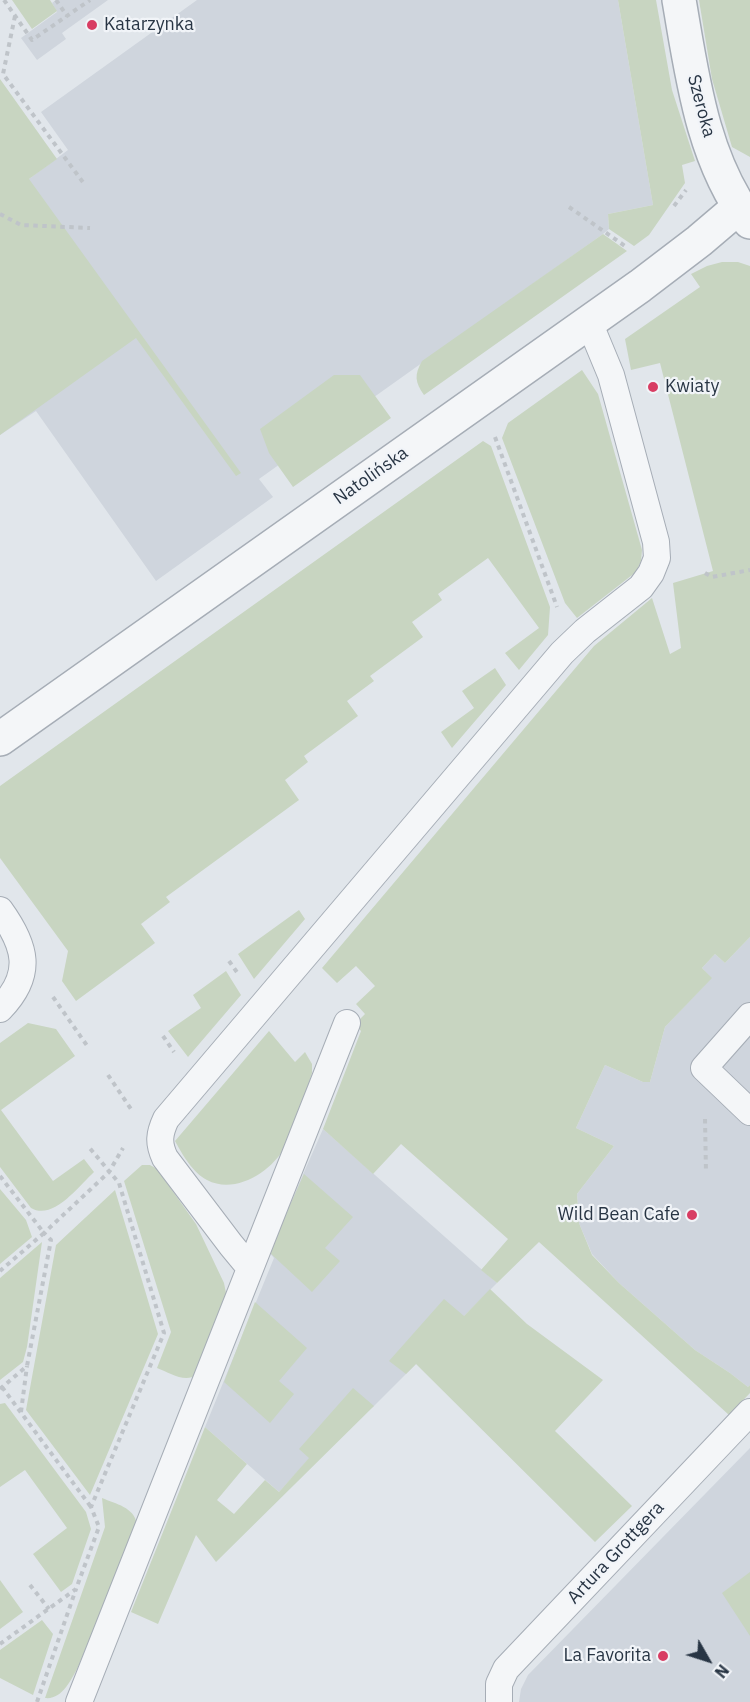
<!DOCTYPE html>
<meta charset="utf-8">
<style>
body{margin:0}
#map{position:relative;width:750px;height:1702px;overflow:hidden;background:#e1e6eb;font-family:"IBM Plex Sans",sans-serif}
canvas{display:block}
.north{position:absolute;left:678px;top:1630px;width:60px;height:60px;-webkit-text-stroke:4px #f1f4f8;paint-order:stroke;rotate:129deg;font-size:16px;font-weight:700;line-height:24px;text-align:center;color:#283544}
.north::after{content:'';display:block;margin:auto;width:21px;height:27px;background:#283544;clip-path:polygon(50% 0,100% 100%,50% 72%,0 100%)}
</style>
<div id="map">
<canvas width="750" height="1702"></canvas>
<div class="north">N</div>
</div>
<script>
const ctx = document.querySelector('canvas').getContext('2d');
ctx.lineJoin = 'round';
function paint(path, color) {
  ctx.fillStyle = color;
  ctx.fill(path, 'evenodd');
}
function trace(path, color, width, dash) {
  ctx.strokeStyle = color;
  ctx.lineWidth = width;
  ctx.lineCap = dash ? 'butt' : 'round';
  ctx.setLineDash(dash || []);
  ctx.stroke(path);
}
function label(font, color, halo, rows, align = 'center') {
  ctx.font = font + ' "IBM Plex Sans",sans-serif';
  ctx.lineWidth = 4.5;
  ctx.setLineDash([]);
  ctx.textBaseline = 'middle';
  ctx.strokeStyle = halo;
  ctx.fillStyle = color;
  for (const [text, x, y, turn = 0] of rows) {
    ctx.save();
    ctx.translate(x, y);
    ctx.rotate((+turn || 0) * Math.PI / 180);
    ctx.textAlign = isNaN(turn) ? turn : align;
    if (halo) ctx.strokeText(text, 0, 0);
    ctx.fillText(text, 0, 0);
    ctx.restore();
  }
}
paint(new Path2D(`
 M 56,0 L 108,0 L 62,33 L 66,39 L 37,60 L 21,38 L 57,12 L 52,3 Z
 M 197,0 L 618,0 L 653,205 L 608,214 L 609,229 L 603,234 L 259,479 L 273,497 L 156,581 L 36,411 L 0,435 L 0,261 L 29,179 L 68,150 L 41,112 Z
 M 750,937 L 750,1385 L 748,1387 L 730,1373 L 695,1350 L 619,1283 L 592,1254 L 579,1223 L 577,1194 L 614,1146 L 576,1128 L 605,1065 L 643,1082 L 650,1082 L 665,1027 L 711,978 L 702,968 L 715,954 L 725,963 Z
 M 323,1129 L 497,1283 L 374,1406 L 310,1458 L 279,1492 L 205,1427 L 274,1258 L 269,1252 Z
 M 750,1448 L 750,1702 L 519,1702 L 521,1689 L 528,1675 Z`), '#cfd5dd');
paint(new Path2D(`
 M 12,0 L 50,0 L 57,11 L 32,29 Z
 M 618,0 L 656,0 L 672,90 L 695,161 L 682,165 L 685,183 L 649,235 L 634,246 L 609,229 L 608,214 L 653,205 Z
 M 699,0 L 750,0 L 750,157 L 732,147 L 712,79 Z
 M 0,79 L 57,159 L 29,179 L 241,473 L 236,476 L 136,338 L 0,435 Z
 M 603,234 L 627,251 L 424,395 C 415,382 414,375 422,361 Z
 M 722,262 L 738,262 L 750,266 L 750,937 L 725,963 L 715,954 L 702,968 L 712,978 L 665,1027 L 650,1082 L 643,1082 L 605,1065 L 576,1128 L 614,1146 L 577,1194 L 579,1223 L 592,1255 L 619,1283 L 695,1350 L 730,1373 L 748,1387 L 750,1385 L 750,1393 L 729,1415 L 539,1242 L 497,1283 L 481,1270 L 508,1239 L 401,1144 L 373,1174 L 323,1129 L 361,1031 L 355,1024 L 365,1014 L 356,1004 L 375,986 L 356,966 L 337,983 L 322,968 L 594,646 L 652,598 L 670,654 L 681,648 L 673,583 L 713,571 L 660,363 L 631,370 L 625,339 L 700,287 L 691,274 L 707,266 Z
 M 582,370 L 598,394 L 642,550 L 641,561 L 636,572 L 577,618 L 565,603 L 502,438 L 508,423 Z
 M 334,375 L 360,375 L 391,418 L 293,487 L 269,453 L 260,429 Z
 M 483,441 L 491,446 L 550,607 L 548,635 L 519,670 L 505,653 L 539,628 L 488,558 L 438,594 L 442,600 L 412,622 L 423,637 L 370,676 L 374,681 L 347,701 L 358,716 L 304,756 L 308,762 L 285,780 L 299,800 L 166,897 L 170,902 L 141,924 L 155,943 L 76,1001 L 62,981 L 68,951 L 0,858 L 0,786 Z
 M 495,668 L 506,685 L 452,748 L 441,732 L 474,708 L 462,691 Z
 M 299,910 L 305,919 L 254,979 L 238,954 Z
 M 226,971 L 241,995 L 188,1057 L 168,1031 L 201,1008 L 193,995 Z
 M 28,1023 L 56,1029 L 75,1056 L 1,1110 L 53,1181 L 84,1159 L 94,1172 C 79,1186 53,1221 31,1208 L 0,1167 L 0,1043 Z
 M 269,1031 L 295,1062 L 305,1052 L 312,1064 L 312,1073 C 305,1094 296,1129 285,1147 C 271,1172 235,1195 207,1180 C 193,1173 182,1154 175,1141 Z
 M 142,1165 L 150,1165 L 157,1169 L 196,1224 L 224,1283 L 226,1293 L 224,1304 L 197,1375 C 184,1383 170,1373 157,1368 L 171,1332 L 124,1181 Z
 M 304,1174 L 353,1217 L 325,1248 L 340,1261 L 312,1292 L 269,1252 Z
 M 0,1189 L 26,1220 L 32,1237 L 0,1264 Z
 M 115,1190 L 158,1334 L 90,1495 L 26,1410 L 56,1245 Z
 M 42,1242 L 27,1347 L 23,1362 L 0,1380 L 0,1278 Z
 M 490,1289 L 527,1324 L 603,1380 L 555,1431 L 632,1506 L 595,1542 L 416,1364 L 406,1374 L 389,1361 L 444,1299 L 464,1316 Z
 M 255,1302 L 307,1348 L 279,1381 L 294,1394 L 270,1423 L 224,1382 Z
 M 353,1388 L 374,1406 L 216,1562 L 196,1535 L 158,1624 L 131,1612 L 205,1427 L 247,1464 L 217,1500 L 234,1514 L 265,1480 L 279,1492 L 309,1458 L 299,1449 Z
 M 5,1403 L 86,1512 L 91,1529 L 72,1584 L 61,1592 L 33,1554 L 67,1528 L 25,1470 L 0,1487 L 0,1404 Z
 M 102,1498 C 116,1504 134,1507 137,1524 L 78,1667 C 71,1680 62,1700 45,1698 L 105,1527 Z
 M 750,1572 L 750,1636 L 722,1593 Z
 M 0,1580 L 23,1612 L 0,1629 Z
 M 42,1620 L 53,1634 L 33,1695 L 0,1678 L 0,1650 Z`), '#c8d5c1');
const lane = new Path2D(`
 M 0,910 C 26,946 34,974 0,1009
 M 750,1016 L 704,1068 L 750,1112
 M 250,1268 L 231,1245 L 165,1158 C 158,1143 159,1134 166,1119 L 562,653 L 585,631 L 641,587 L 651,573 L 657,558 L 656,542 L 611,375 L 589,322
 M 79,1702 L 347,1023
 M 499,1702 L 499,1684 L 506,1669 L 750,1412`);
const street = new Path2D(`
 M 679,0 C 692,75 702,159 750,222
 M 0,739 L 640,286 L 699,241 L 739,207`);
trace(lane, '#a6adb6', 28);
trace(street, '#a6adb6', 36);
trace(new Path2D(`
 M 4,0 L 32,40 L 90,0
 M 56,0 L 67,16
 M 15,16 L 3,74 L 85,185
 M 674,206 L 686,190
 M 569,207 L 625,246
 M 0,214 L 21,225 L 90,228
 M 495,437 L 557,607
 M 705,573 L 712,577 L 750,570
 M 229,961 L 239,975
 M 53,997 L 88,1047
 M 163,1036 L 174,1052
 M 108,1075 L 131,1109
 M 705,1119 L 706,1173
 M 0,1176 L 44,1233 L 0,1271
 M 2,1387 L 91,1507
 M 0,1389 L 27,1366 L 51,1240 L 44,1233 L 109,1172 L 123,1148
 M 21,1412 L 27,1366
 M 30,1585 L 49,1609
 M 0,1644 L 76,1589 L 99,1527 L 91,1507 L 164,1333 L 119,1183 L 88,1146
 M 37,1702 L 76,1589`), '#bfc4c9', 4, [4.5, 4.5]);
trace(lane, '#f4f6f8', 26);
trace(street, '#f4f6f8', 33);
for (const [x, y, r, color] of [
 [92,25,6,"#d83d63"],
 [653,387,6,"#d83d63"],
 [692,1215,6,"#d83d63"],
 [663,1656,6,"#d83d63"]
]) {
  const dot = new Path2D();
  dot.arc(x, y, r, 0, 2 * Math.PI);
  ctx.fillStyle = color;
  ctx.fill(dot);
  trace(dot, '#f1f4f8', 2);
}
label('18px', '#283544', '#f1f4f8', [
 ["Katarzynka",104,25],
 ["Kwiaty",665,387],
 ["Wild Bean Cafe",680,1215,"right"],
 ["La Favorita",651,1656,"right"]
], 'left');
label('18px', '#283544', '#f1f4f8', [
 ["Szeroka",701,106,75],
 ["Natolińska",371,476,-35],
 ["Artura Grottgera",616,1553,-47]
]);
</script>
